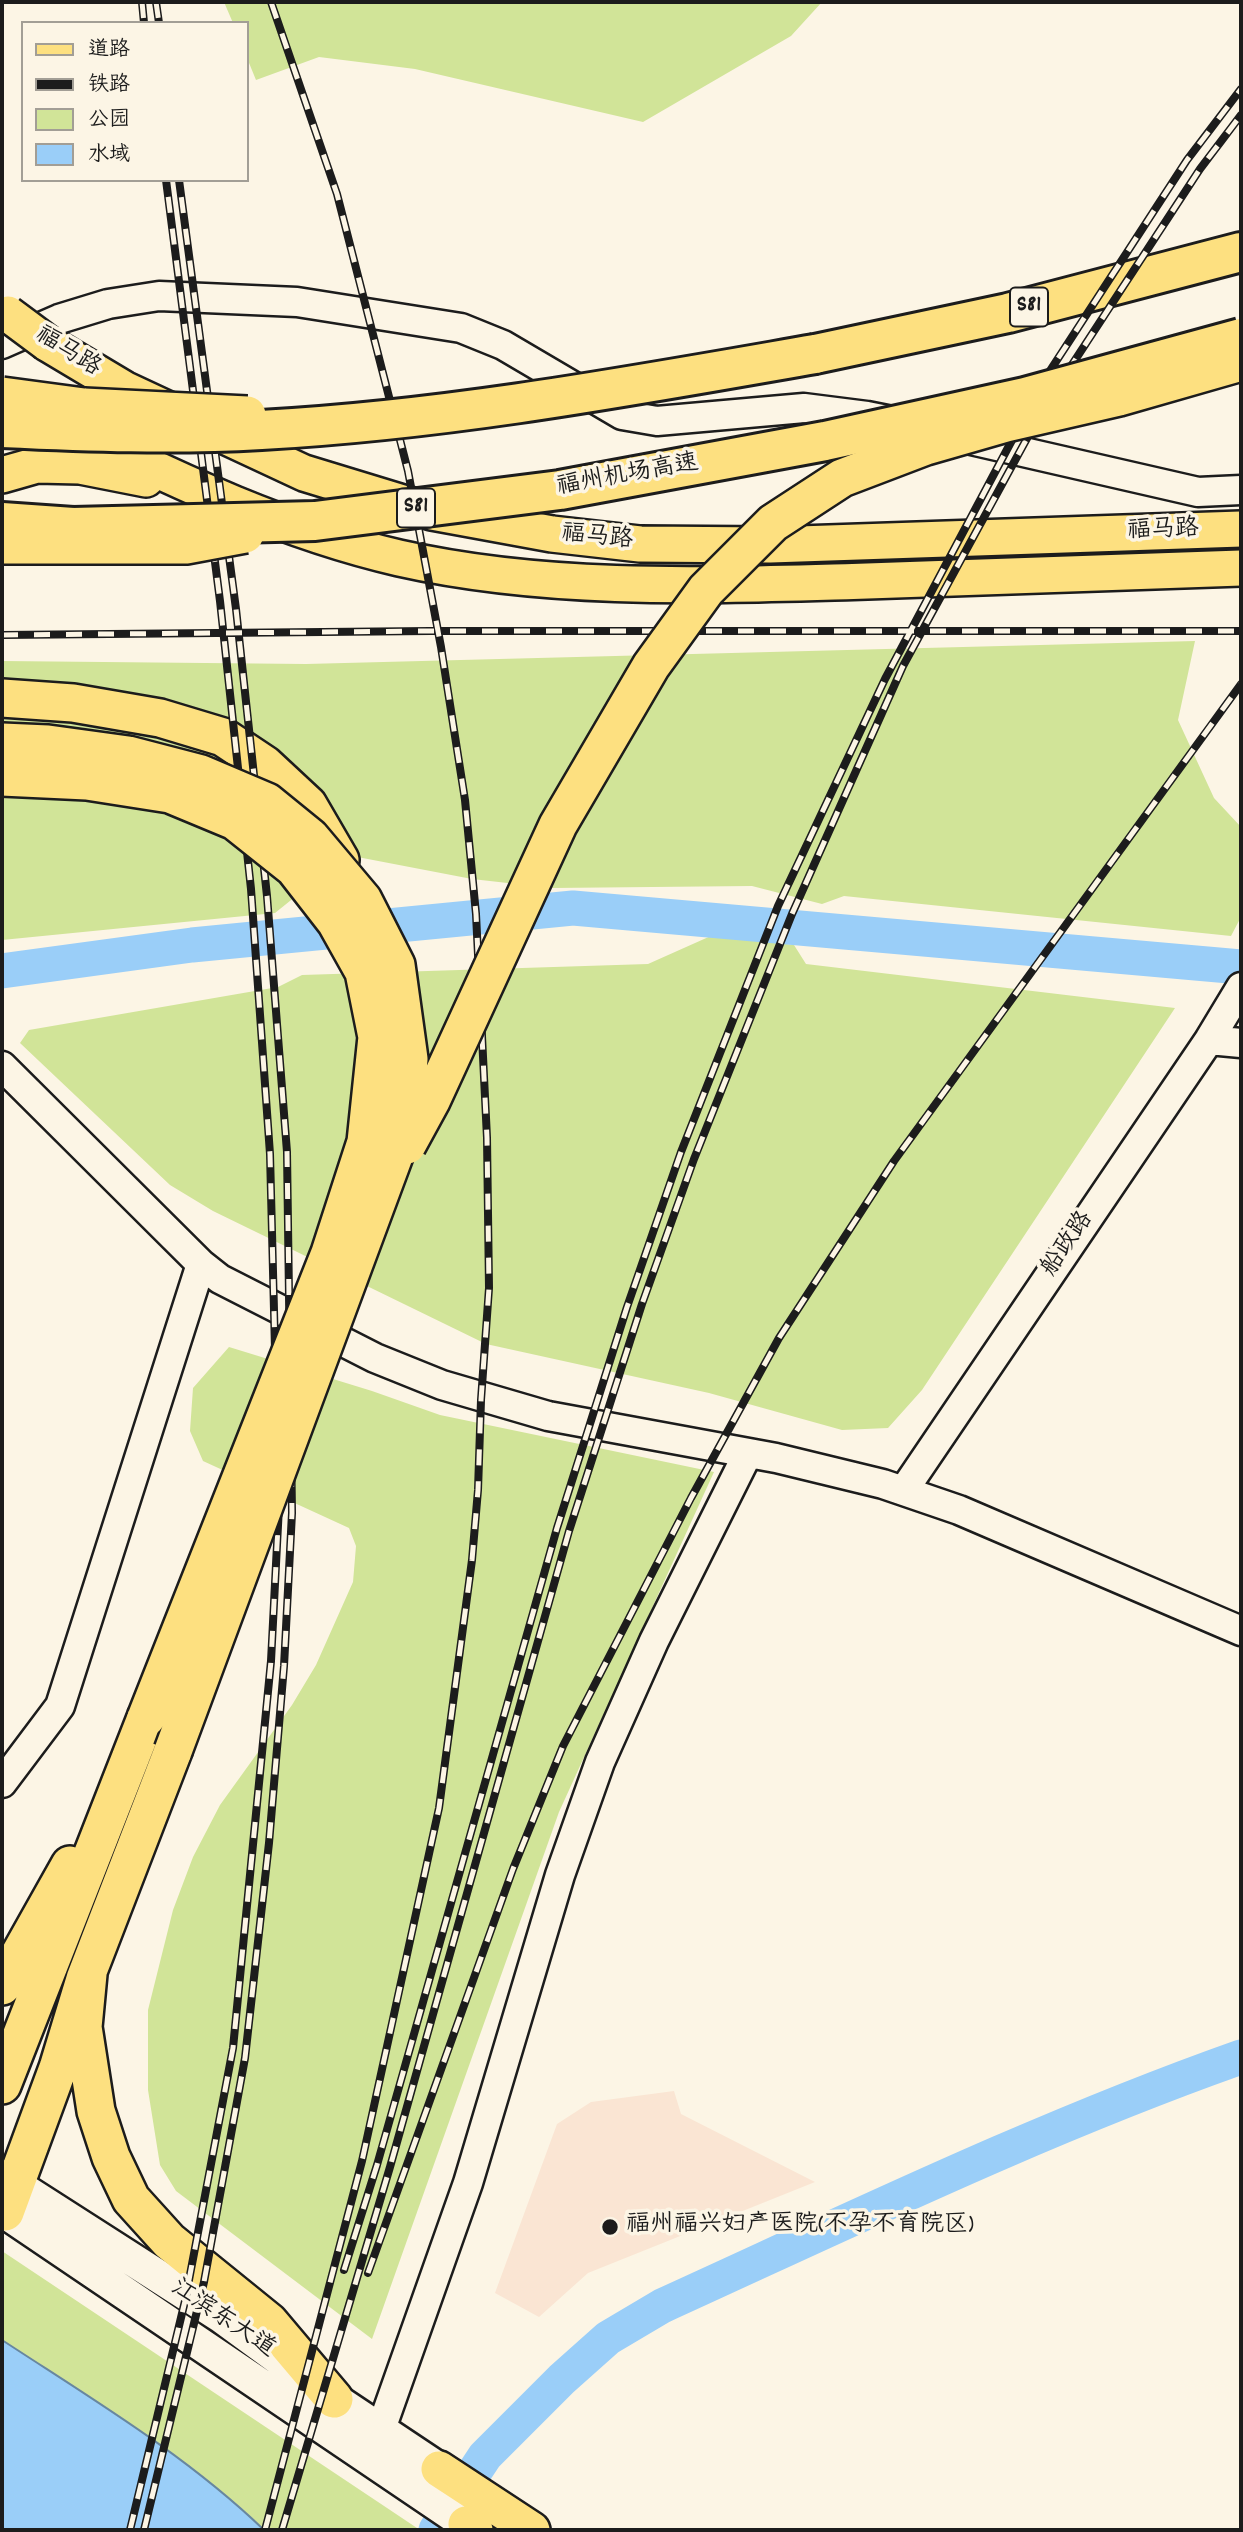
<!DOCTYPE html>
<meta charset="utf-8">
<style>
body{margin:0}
#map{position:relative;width:1243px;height:2532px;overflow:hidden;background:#fcf5e5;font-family:Dekko,"LXGW WenKai TC",sans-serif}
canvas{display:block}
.frame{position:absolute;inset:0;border:4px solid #1c1c1c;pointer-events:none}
.legend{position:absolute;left:21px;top:21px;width:228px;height:161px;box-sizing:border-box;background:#fcf5e5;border:2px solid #a29e95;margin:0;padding:9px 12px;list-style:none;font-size:21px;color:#1c1c1c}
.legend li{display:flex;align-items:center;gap:14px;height:35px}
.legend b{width:35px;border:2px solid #a29e95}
</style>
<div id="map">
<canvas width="1243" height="2532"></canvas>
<div class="frame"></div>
<ul class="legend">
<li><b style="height:9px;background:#fde080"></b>道路</li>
<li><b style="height:9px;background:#1c1c1c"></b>铁路</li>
<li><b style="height:19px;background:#d1e498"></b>公园</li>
<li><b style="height:19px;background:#9acef8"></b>水域</li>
</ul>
</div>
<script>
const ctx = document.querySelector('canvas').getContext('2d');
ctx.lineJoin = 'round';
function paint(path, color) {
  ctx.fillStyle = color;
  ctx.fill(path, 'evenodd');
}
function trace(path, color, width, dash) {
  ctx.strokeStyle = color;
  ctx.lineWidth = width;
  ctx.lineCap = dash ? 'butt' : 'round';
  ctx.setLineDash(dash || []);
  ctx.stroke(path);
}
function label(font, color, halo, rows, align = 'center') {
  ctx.font = font + ' Dekko,"LXGW WenKai TC",sans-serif';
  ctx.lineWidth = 7;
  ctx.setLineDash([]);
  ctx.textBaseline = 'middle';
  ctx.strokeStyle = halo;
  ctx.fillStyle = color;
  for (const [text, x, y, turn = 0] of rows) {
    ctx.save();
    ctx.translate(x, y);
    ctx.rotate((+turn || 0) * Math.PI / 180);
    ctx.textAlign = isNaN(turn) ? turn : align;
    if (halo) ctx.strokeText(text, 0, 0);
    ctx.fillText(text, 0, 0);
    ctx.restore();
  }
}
paint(new Path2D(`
 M 674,2091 L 681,2114 L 815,2182 L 588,2273 L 539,2317 L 495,2293 L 557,2124 L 591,2102 Z`), '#fae5d3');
paint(new Path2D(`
 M 224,2 L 822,2 L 791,36 L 643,122 L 415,69 L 319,57 L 256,80 L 247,58 L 247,23 L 233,23 Z
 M 1195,641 L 1178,720 L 1214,798 L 1241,827 L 1241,917 L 1231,936 L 844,896 L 822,904 L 752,886 L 552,888 L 472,879 L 347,855 L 275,913 L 2,940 L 2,661 L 306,664 Z
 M 713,935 L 794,945 L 806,964 L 1175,1008 L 922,1390 L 888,1428 L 842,1430 L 709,1393 L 486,1344 L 213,1211 L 170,1185 L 20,1043 L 29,1030 L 278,987 L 302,975 L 648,964 Z
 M 229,1347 L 372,1391 L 440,1415 L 714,1472 L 559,1812 L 372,2339 L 176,2191 L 160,2165 L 148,2090 L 148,2010 L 173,1910 L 193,1857 L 220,1805 L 292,1705 L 316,1665 L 353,1582 L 356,1546 L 349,1528 L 203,1461 L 190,1431 L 193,1388 Z
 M 2,2251 L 420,2530 L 2,2530 Z`), '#d1e498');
const water = new Path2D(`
 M 2,2340 C 92,2399 186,2455 264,2530 L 2,2530 Z`);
paint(water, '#9acef8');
trace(water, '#6887a0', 2);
trace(new Path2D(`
 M 2,971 L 192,945 L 573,908 L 1241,967
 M 436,2530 L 485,2456 L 562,2379 L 608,2338 L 662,2306 C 853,2219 1043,2127 1241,2057`), '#9acef8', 35);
const tertiary = new Path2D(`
 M 2,344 L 59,319 L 108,304 L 159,296 L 297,302 L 461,328 L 503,345 L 622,415 L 657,421 L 804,408 L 867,416 L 892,421
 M 958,437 L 1198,492 L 1241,490
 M 1209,1040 L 1241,1043
 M 2,1066 L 201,1264 L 220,1279 L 375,1358 L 442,1385 L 548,1416 L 776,1458 L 883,1484 L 959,1510 L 1241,1631
 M 904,1490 L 1209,1040 L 1241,987
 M 2,1783 L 60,1706 L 201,1264
 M 381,2429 L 468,2183 L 560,1875 L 600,1762 L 654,1641 L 748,1453`);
const secondary = new Path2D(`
 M 2,2176 L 222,2317 L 334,2399 L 439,2469
 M 2,2210 L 466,2524`);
const primary = new Path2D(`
 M 47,343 L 124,389 L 304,473 L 432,512 L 552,534 L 640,544 L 770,545 L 1241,529
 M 76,431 C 180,482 286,532 399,558 C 541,590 690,586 834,582 C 970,578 1106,573 1241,568
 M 2,475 L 37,465 L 80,466 L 146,479
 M 439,2469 L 532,2530
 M 466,2524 L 475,2530`);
const trunk = new Path2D(`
 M 2,698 L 73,703 L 160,718 L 223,737 L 265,765 L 308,805 L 340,860
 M 88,1974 L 83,2027 L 96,2111 L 111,2157 L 131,2199 L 169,2241 L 269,2322 L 334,2399
 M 2,1986 L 70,1865
 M 2,2085 L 146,1718
 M 5,2212 L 58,2068 L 85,1979 L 173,1751`);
const motorway = new Path2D(`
 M 815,354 L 1008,313 L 1241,252`);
trace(tertiary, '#1c1c1c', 33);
trace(secondary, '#1c1c1c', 37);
trace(primary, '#1c1c1c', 40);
trace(trunk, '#1c1c1c', 42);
trace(motorway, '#1c1c1c', 44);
trace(tertiary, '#fcf5e5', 28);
trace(secondary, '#fcf5e5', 32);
trace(primary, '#fde080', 35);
trace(trunk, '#fde080', 37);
trace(motorway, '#fde080', 38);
const rail = new Path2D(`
 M 142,2 L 144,23
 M 156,2 L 159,23
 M 2,635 L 430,631 L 1241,631
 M 344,2270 L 377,2165 L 557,1528 L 627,1307 L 681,1152 L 778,906 L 885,679 L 1044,380 L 1187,160 L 1241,89
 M 368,2273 L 513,1869 L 563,1746 L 691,1498 L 779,1338 L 894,1161 L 1241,684
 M 130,2530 L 185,2301 L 233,2048 L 271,1661 L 279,1506 L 270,1154 L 251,889 L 220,601 L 166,180
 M 144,2530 L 204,2282 L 245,2058 L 269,1843 L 284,1666 L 292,1513 L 287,1152 L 267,896 L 236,609 L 179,180
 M 265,2530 L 362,2161 L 439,1808 L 472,1560 L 478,1490 L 481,1400 L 489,1288 L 487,1138 L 476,914 L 465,800 L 441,647 L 408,471 L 337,194 L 271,2
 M 282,2530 L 390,2167 L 569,1531 L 642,1304 L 694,1159 L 792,914 L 903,666 L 1043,409 L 1200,169 L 1241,115`);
trace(rail, '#1c1c1c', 8);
trace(rail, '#fcf5e5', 5, [16]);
const primaryBridge = new Path2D(`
 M 8,314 L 47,343`);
const trunkBridge = new Path2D(`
 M 2,396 L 84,407 L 247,415
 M 2,545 L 186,545 L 245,534
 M 2,742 L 48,744 L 128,755 L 201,774 L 267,802 L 310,837 L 363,900 L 396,965 L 409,1059 L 401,1137 L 173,1751
 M 2,777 L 87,781 L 170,794 L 235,821 L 294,868 L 336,922 L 364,972 L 377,1037 L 366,1142 L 330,1253 L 146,1718
 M 407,1145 L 431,1101 L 558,825 L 651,666 L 706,590 L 773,523 L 842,478 L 926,446 L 1006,423 L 1119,397 L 1241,362`);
const motorwayBridge = new Path2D(`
 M 2,428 C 88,432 174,435 261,430 C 447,420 631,386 815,354
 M 2,522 L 73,527 L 315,521 L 560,490 L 825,441 L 1025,397 L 1241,338`);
trace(primaryBridge, '#1c1c1c', 40, []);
trace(trunkBridge, '#1c1c1c', 42, []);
trace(motorwayBridge, '#1c1c1c', 44, []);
trace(primaryBridge, '#fde080', 35);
trace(trunkBridge, '#fde080', 37);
trace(motorwayBridge, '#fde080', 38);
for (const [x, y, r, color] of [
 [610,2227,9,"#1c1c1c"]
]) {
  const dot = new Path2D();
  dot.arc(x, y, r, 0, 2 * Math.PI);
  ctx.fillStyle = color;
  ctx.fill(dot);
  trace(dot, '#fcf5e5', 2.5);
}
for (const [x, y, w] of [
 [1029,307,38],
 [416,508,38]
]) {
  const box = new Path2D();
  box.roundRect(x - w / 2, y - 19.5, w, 39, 5);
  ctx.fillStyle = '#fcf5e5';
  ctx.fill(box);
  trace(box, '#1c1c1c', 2);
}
label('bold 23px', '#1c1c1c', null, [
 ["S81",1029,307],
 ["S81",416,508]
]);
label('24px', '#1c1c1c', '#fcf5e5', [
 ["福马路",67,353,32],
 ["福州机场高速",628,477,-10],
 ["福马路",1163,532,-2],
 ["福马路",597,539,6],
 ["船政路",1069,1245,-56],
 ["江滨东大道",222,2320,34]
]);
label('24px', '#1c1c1c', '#fcf5e5', [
 ["福州福兴妇产医院(不孕不育院区)",626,2227]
], 'left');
</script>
